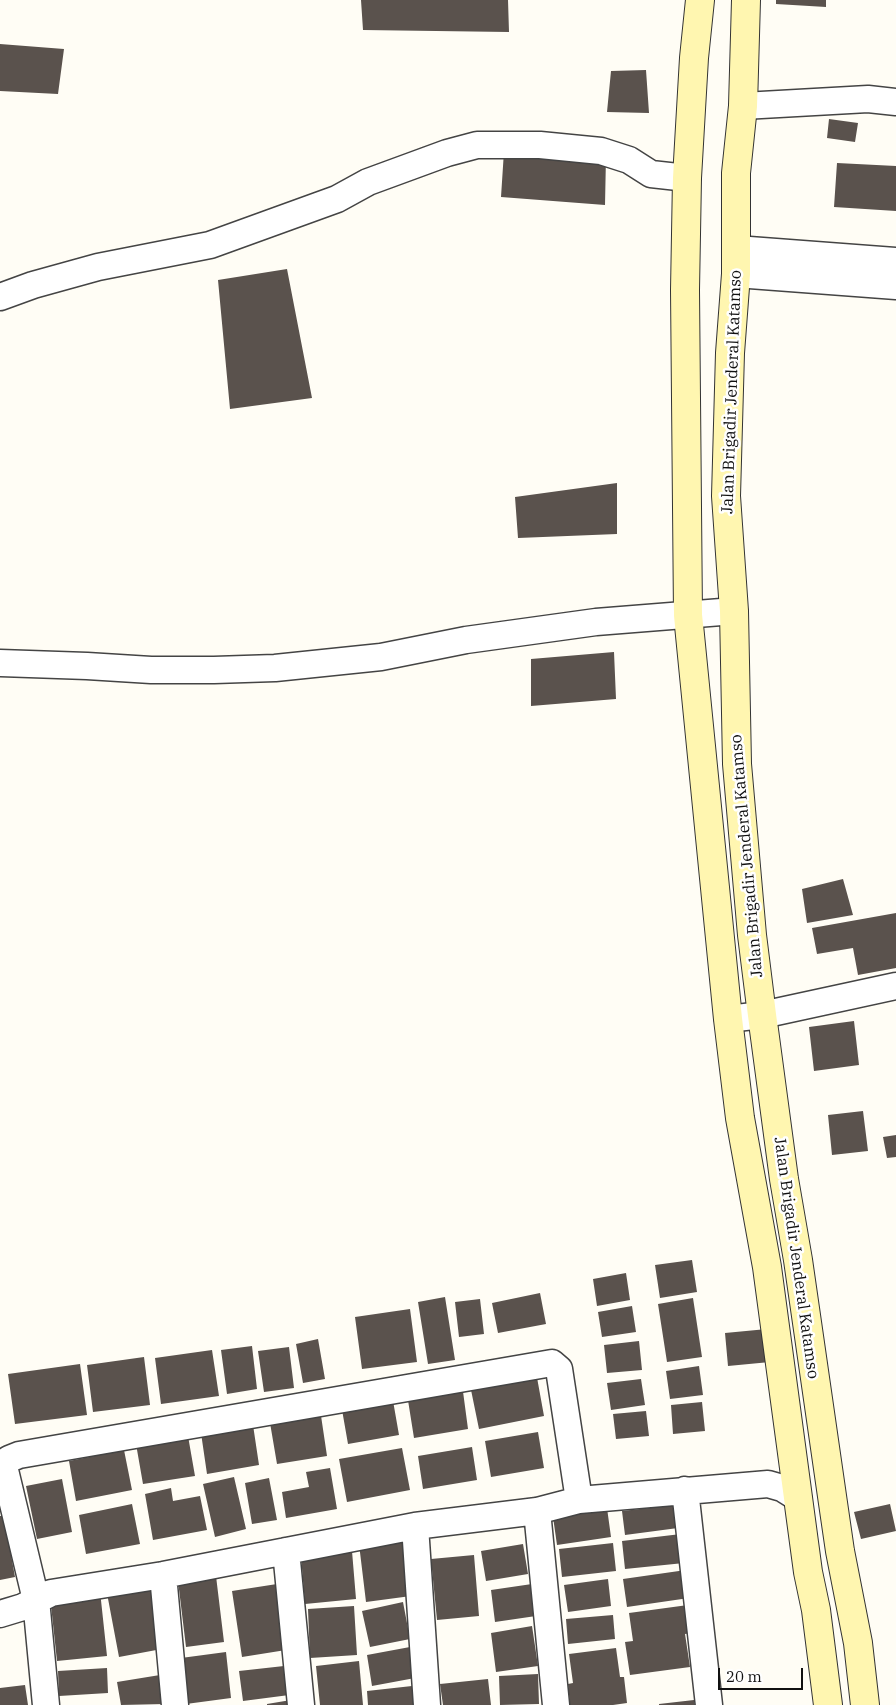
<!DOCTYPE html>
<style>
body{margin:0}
#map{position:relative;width:896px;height:1705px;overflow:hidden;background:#fffdf5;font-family:"IBM Plex Serif",serif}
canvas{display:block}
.scale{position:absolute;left:718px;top:1668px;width:85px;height:22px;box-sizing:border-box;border:2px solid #111;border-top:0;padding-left:6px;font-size:15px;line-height:18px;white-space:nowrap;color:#111;-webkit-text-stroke:4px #fff;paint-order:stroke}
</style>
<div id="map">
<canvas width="896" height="1705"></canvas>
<div class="scale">20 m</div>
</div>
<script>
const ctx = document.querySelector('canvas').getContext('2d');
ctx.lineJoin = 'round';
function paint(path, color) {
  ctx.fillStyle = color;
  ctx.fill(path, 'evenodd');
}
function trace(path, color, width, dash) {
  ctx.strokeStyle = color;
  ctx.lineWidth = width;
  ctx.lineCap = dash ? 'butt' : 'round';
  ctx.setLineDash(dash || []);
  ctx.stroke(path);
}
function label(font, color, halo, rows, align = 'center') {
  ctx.font = font + ' "IBM Plex Serif",serif';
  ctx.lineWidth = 5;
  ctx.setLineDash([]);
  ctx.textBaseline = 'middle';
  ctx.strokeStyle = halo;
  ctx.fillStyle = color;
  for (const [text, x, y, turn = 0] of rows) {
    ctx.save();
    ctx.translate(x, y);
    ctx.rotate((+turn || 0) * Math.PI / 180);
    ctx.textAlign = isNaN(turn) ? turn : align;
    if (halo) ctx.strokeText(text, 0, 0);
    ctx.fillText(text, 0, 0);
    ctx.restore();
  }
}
paint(new Path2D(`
 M 361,0 L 508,0 L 509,32 L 363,30 Z
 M 776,0 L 826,0 L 826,7 L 776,4 Z
 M 0,44 L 64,49 L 58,94 L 0,91 Z
 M 646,70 L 649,113 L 607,112 L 611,71 Z
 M 829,119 L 858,123 L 855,142 L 827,138 Z
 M 504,151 L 606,156 L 605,205 L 501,197 Z
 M 837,163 L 896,166 L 896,211 L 834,207 Z
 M 287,269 L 312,398 L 230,409 L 218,280 Z
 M 617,483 L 617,534 L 518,538 L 515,497 Z
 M 614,652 L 616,699 L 531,706 L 531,659 Z
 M 843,879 L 853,915 L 807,923 L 802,889 Z
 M 896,913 L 896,968 L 858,975 L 853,948 L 817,954 L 812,928 Z
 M 854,1021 L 859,1065 L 814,1071 L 809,1027 Z
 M 863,1111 L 868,1151 L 832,1155 L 828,1115 Z
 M 896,1135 L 896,1157 L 887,1158 L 883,1137 Z
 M 692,1260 L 697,1292 L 660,1298 L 655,1265 Z
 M 626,1273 L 630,1300 L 597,1306 L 593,1279 Z
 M 540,1293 L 546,1324 L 498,1333 L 492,1303 Z
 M 445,1297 L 455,1360 L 428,1364 L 418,1302 Z
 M 693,1298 L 702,1357 L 667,1362 L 658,1304 Z
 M 480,1299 L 484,1334 L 459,1337 L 455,1302 Z
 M 632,1306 L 636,1332 L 602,1337 L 598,1312 Z
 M 410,1309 L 417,1362 L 362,1369 L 355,1317 Z
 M 767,1329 L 770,1362 L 728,1366 L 725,1333 Z
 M 318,1339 L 325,1379 L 303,1383 L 296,1344 Z
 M 639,1341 L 642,1370 L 607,1373 L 604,1345 Z
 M 252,1346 L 257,1389 L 227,1394 L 221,1350 Z
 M 289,1347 L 294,1388 L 264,1392 L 258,1351 Z
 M 212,1350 L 219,1396 L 161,1404 L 155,1358 Z
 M 144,1357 L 150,1405 L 93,1412 L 87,1365 Z
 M 80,1364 L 87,1415 L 15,1424 L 8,1374 Z
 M 699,1366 L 703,1395 L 670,1399 L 666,1371 Z
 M 536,1372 L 544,1416 L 479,1429 L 470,1385 Z
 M 641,1379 L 645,1405 L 611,1410 L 607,1383 Z
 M 462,1384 L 468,1429 L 414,1438 L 407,1394 Z
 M 392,1395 L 399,1435 L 348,1444 L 341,1404 Z
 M 702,1402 L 705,1431 L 673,1434 L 671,1405 Z
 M 320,1409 L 327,1456 L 277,1464 L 269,1417 Z
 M 646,1411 L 649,1436 L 616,1439 L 613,1414 Z
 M 253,1425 L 259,1465 L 207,1474 L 201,1433 Z
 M 538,1432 L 544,1468 L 491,1477 L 485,1441 Z
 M 188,1436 L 195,1476 L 143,1484 L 136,1444 Z
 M 472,1447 L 477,1480 L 423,1489 L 418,1456 Z
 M 402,1448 L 410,1490 L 347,1502 L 339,1459 Z
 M 124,1450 L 132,1490 L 76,1501 L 69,1461 Z
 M 330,1468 L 337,1509 L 286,1518 L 282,1492 L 309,1487 L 306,1472 Z
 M 234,1477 L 246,1529 L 215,1537 L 203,1484 Z
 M 269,1478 L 277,1520 L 252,1524 L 245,1483 Z
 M 62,1479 L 72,1532 L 37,1539 L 26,1486 Z
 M 171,1488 L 173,1501 L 200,1496 L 207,1530 L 153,1540 L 145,1494 Z
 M 132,1504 L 140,1544 L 86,1554 L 79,1515 Z
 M 890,1504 L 896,1531 L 861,1539 L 854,1512 Z
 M 676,1505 L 678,1528 L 625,1535 L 622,1511 Z
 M 607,1508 L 611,1537 L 557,1545 L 553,1517 Z
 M 0,1516 L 4,1516 L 15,1577 L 0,1580 Z
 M 681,1534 L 684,1563 L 625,1569 L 622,1541 Z
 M 404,1538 L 411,1596 L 366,1602 L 359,1544 Z
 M 613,1543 L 616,1571 L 562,1577 L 559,1549 Z
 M 523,1544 L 528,1574 L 486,1581 L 481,1551 Z
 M 352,1551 L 356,1599 L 305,1604 L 301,1556 Z
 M 474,1555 L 479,1616 L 437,1620 L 431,1559 Z
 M 686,1570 L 689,1598 L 627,1607 L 623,1579 Z
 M 216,1576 L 224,1642 L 186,1647 L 178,1581 Z
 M 155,1579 L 167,1648 L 119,1657 L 106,1588 Z
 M 608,1579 L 611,1606 L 568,1612 L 564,1585 Z
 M 277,1584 L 286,1650 L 242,1657 L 232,1591 Z
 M 532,1584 L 536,1616 L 495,1622 L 491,1590 Z
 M 100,1591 L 107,1656 L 57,1661 L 50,1596 Z
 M 403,1602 L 410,1639 L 370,1647 L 362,1611 Z
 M 688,1605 L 692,1633 L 685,1634 L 690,1667 L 630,1675 L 625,1642 L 633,1641 L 629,1613 Z
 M 354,1606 L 357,1655 L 310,1658 L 308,1609 Z
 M 613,1615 L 615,1639 L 568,1644 L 566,1619 Z
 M 532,1626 L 538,1666 L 496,1672 L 491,1633 Z
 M 410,1647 L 415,1678 L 372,1686 L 367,1655 Z
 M 616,1648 L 620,1677 L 624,1677 L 627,1703 L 613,1705 L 570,1705 L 568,1684 L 573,1683 L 569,1654 Z
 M 226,1652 L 231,1698 L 186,1704 L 181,1658 Z
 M 359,1661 L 363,1705 L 320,1705 L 316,1666 Z
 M 293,1665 L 297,1694 L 243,1701 L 239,1671 Z
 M 107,1668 L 108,1693 L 59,1696 L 58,1671 Z
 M 538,1674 L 539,1704 L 500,1705 L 499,1676 Z
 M 160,1675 L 165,1704 L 121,1705 L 117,1682 Z
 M 488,1679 L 491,1705 L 443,1705 L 440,1684 Z
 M 25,1685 L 28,1705 L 0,1705 L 0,1688 Z
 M 412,1686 L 415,1705 L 368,1705 L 367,1691 Z
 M 291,1700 L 292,1705 L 267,1705 L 267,1704 Z
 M 694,1700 L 695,1705 L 659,1705 L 659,1704 Z`), '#5a524d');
const street = new Path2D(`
 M 743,106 L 868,99 L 896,102
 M 736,249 L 896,261
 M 736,274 L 896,286
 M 0,297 L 33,285 L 98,267 L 210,245 L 337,199 L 368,182 L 447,153 L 477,145 L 540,145 L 601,151 L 629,160 L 651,174 L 687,178
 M 0,663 L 87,666 L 151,670 L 214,670 L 275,668 L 381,657 L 466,640 L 596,622 L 734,611
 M 728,1019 L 762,1015 L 896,986
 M 685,1490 L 709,1705
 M 537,1511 L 556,1705
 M 415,1526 L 427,1705
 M 286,1551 L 301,1705
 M 163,1575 L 175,1705
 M 0,1614 L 23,1607 L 51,1593 L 163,1575 L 415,1526 L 537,1511 L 579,1500 L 768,1484 L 782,1488 L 798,1498
 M 46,1705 L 36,1600 L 4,1466 L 9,1459 L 19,1455 L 552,1363 L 559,1369 L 579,1500`);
const secondary = new Path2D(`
 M 700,0 L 694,58 L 687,178 L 685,290 L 688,615 L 728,1019 L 740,1118 L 767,1267 L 808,1572 L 816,1610 L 828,1705
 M 746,0 L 743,106 L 736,173 L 736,274 L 730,353 L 726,496 L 734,611 L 737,764 L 752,935 L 762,1015 L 784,1179 L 798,1260 L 833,1503 L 840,1551 L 858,1643 L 865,1705`);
trace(street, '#444', 29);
trace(secondary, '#333', 30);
trace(street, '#fff', 26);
trace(secondary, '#fff6b0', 28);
label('16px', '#111', '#fff', [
 ["Jalan Brigadir Jenderal Katamso",732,392,-88],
 ["Jalan Brigadir Jenderal Katamso",747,856,-95],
 ["Jalan Brigadir Jenderal Katamso",796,1258,82]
]);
</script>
